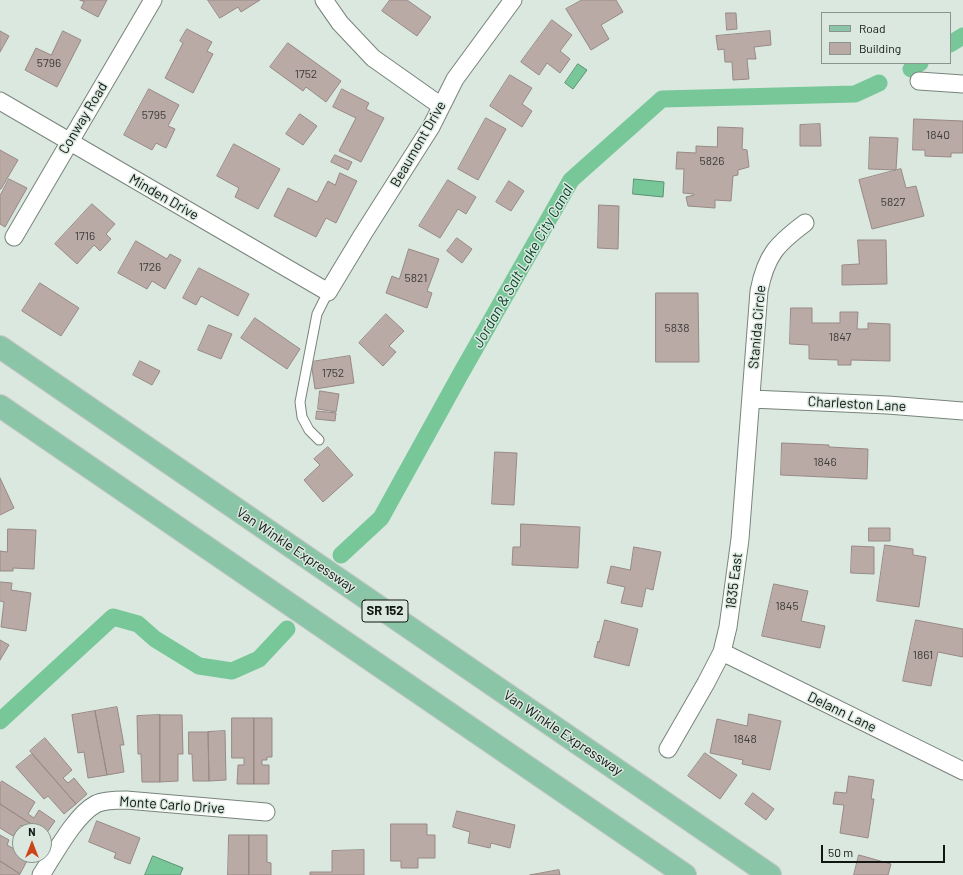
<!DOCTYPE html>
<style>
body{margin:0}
#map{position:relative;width:963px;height:875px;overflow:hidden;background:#dae8df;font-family:Barlow,sans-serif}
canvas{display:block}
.legend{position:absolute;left:821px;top:12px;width:130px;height:52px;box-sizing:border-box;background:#dae8df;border:1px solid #8a948d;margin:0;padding:5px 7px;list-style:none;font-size:12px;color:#111613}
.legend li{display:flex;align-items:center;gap:8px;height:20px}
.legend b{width:20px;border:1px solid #8a948d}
.north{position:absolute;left:12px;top:823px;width:40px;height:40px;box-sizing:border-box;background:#dae8df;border:1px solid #8a948d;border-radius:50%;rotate:0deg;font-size:11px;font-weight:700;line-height:16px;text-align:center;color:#111613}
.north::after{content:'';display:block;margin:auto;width:14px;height:18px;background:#cc4417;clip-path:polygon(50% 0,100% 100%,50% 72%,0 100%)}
.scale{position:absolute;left:821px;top:845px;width:124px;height:18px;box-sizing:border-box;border:2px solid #111613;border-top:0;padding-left:5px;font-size:12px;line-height:14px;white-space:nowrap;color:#111613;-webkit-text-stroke:3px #dae8df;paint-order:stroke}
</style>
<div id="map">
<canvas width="963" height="875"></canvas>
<ul class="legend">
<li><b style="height:5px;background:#8bc5a7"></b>Road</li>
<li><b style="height:11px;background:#baaaa6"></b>Building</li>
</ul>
<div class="north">N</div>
<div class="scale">50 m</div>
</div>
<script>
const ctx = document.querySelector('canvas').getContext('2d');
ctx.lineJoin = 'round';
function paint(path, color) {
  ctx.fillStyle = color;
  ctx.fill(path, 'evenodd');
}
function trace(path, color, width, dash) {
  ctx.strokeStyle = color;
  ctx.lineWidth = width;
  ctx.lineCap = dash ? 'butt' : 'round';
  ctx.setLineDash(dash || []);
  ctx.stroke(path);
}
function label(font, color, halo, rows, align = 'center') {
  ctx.font = font + ' Barlow,sans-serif';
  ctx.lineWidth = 3;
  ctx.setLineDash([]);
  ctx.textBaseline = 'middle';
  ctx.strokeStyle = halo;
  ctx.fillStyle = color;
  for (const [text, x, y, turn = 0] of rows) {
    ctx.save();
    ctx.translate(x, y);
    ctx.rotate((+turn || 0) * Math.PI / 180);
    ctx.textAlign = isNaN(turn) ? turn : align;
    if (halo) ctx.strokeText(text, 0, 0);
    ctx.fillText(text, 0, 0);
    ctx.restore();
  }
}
const water = new Path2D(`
 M 578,64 L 587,70 L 573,89 L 565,83 Z
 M 634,179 L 664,182 L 663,197 L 633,194 Z
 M 153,856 L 183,868 L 180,875 L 145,875 Z`);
paint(water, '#78c799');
trace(water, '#599271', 1);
trace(new Path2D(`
 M 950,44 L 963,36
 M 911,69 L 920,63
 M 341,555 L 381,518 L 460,375 L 571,180 L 662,99 L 855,94 L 879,83
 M 0,721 L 113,617 L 138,624 L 155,639 L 199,666 L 232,671 L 259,659 L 287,629`), '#78c799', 17);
const building = new Path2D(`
 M 80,0 L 107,0 L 98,17 L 81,8 L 84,2 Z
 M 208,0 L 260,0 L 241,12 L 238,7 L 220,18 Z
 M 390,0 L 407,0 L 431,17 L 417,36 L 382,11 Z
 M 582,0 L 616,0 L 623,12 L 601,25 L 609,39 L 591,50 L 566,9 Z
 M 726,13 L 736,13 L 737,29 L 727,30 Z
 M 552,20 L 572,35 L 560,51 L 570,59 L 560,73 L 547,63 L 539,75 L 521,62 Z
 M 187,29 L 212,42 L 207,51 L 213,54 L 193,93 L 165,78 L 183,43 L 180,41 Z
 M 0,31 L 9,36 L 0,52 Z
 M 63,31 L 81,40 L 57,87 L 25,70 L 36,48 L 51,55 Z
 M 770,31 L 771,45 L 754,47 L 756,59 L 747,59 L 749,79 L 733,80 L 732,62 L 725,62 L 724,49 L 718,50 L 716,36 Z
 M 288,43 L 341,81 L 326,102 L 306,87 L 303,91 L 270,67 Z
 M 510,75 L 532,88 L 522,104 L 532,111 L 522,127 L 490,106 Z
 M 149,89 L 179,105 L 168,126 L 175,129 L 166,148 L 156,143 L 152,150 L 124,135 Z
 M 342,89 L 369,103 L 366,109 L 384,118 L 361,162 L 339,151 L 356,118 L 333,107 Z
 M 300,114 L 317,126 L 303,145 L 286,134 Z
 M 486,118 L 506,129 L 478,180 L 458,169 Z
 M 914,119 L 963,121 L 963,153 L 951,153 L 951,157 L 925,156 L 925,150 L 913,150 Z
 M 820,124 L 821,146 L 800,146 L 800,125 Z
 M 718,127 L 743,128 L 742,149 L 747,150 L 749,167 L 738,170 L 738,175 L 733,176 L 731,201 L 715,200 L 715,208 L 688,206 L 686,197 L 694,195 L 694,194 L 683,193 L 684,169 L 676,169 L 677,152 L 696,153 L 696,146 L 717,147 Z
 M 870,137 L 898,138 L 896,170 L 869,169 Z
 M 234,144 L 280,169 L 258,209 L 235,197 L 239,188 L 217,176 Z
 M 0,150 L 18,160 L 1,189 L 0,189 Z
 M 335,155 L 352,162 L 348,170 L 331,162 Z
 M 901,169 L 906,188 L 916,186 L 924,216 L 872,229 L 859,180 Z
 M 340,173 L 357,181 L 336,223 L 326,218 L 316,237 L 274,216 L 288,188 L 317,202 L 328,181 L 335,185 Z
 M 9,179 L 27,188 L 5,227 L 0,224 L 0,196 Z
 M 448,180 L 476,197 L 466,214 L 458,209 L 440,238 L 419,226 Z
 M 509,181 L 524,191 L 511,211 L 496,202 Z
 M 92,204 L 115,224 L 106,234 L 111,239 L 100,251 L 94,245 L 77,264 L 55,244 Z
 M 599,205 L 619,206 L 618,249 L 598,248 Z
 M 457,238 L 472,249 L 462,263 L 447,251 Z
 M 858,240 L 886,240 L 887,284 L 842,285 L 842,265 L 859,264 Z
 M 136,241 L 167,259 L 170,254 L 181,260 L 165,289 L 152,281 L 147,289 L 118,273 Z
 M 409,249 L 439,259 L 427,291 L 432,293 L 427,308 L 386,293 L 392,276 L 399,279 Z
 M 199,268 L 249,294 L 238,316 L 201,296 L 196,305 L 183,298 Z
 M 40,283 L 79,308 L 61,336 L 22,311 Z
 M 656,293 L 698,293 L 699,362 L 656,362 Z
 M 791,308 L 812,308 L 812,323 L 840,323 L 840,312 L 858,312 L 857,329 L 868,329 L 868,323 L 890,324 L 890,361 L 851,360 L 851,365 L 838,365 L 838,360 L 809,359 L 809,345 L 790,344 Z
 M 386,314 L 404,331 L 389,346 L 396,352 L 383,366 L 359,343 Z
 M 255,318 L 300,349 L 287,369 L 241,338 Z
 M 209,325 L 232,334 L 221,359 L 198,350 Z
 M 350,356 L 354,383 L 315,389 L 311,362 Z
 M 140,361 L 160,371 L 152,385 L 133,375 Z
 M 320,391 L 339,394 L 336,412 L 318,409 Z
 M 317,411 L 336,413 L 335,421 L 316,419 Z
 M 782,443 L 829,445 L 829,447 L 868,449 L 867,479 L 781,475 Z
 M 328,447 L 353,475 L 323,502 L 304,480 L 320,465 L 314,459 Z
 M 495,452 L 517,453 L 514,505 L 492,504 Z
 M 0,478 L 14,508 L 0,515 Z
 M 521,524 L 580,527 L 578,568 L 512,565 L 513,547 L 520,547 Z
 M 869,528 L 890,528 L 890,541 L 869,541 Z
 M 8,529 L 36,530 L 34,569 L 13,568 L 13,571 L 0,571 L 0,551 L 7,552 Z
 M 885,545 L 913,549 L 913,555 L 926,557 L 919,607 L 877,601 Z
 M 852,546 L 874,547 L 874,574 L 851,573 Z
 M 634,547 L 661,552 L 653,590 L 646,588 L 642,607 L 621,603 L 625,587 L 607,583 L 611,566 L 630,570 Z
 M 0,582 L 12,583 L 11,590 L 31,593 L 26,631 L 1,627 L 4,602 L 0,601 Z
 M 774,584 L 808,591 L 801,621 L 825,626 L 820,648 L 762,636 Z
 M 605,620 L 638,629 L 629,666 L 594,657 L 598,641 L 599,642 Z
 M 916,620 L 963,629 L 963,657 L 938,652 L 931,686 L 903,681 Z
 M 0,640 L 9,645 L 0,660 Z
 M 117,707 L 124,745 L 120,745 L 124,772 L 107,775 L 95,711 Z
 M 95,711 L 107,775 L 88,778 L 84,752 L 78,753 L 72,715 Z
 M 749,714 L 781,721 L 770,770 L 742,764 L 743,760 L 710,753 L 717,719 L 747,726 Z
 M 160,715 L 160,782 L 142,782 L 141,754 L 138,754 L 137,716 Z
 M 160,715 L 182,715 L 183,754 L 178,754 L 178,781 L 160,782 Z
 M 232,718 L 254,718 L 254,784 L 237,784 L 238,765 L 244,765 L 244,758 L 232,758 Z
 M 254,718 L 272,718 L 272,757 L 267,757 L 267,760 L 262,760 L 262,765 L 269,765 L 269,784 L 254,784 Z
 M 225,731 L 226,780 L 209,781 L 208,732 Z
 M 189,732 L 208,732 L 209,781 L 193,781 L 192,754 L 189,754 Z
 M 45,738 L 72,770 L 63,778 L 68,783 L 74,778 L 87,794 L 76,804 L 30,751 Z
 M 705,753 L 737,775 L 720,799 L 688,776 Z
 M 32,754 L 76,804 L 64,814 L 48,796 L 44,799 L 16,767 Z
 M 849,776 L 874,780 L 871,799 L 874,799 L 868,838 L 840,833 L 844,805 L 833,804 L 835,792 L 846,793 Z
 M 2,781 L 35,802 L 28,814 L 34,818 L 39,810 L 55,821 L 46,834 L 44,831 L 42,831 L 0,804 L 0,784 Z
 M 753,793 L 774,809 L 766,820 L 745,804 Z
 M 0,804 L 42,831 L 25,831 L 26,829 L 21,825 L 13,836 L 0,828 Z
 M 457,811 L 515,825 L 510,848 L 491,843 L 490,848 L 468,843 L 470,832 L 453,827 Z
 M 97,821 L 140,838 L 130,864 L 114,858 L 116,853 L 89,842 Z
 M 391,824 L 427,824 L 427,835 L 435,835 L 435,858 L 418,858 L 418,868 L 401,868 L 401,861 L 391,861 Z
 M 0,835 L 9,840 L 7,845 L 20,852 L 20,855 L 25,855 L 29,857 L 20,874 L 0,861 Z
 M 229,835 L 249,835 L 249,875 L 228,875 Z
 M 249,835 L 267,835 L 267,862 L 271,863 L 271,875 L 249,875 Z
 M 364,850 L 364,875 L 310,875 L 310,872 L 332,872 L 332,851 Z
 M 859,855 L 891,864 L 888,875 L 854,875 Z
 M 0,861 L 20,874 L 19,875 L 0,875 Z
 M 559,870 L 560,875 L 530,875 Z`);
paint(building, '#baaaa6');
trace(building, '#988985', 1);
const lane = new Path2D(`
 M 319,440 L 309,430 L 302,417 L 300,402 L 317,314 L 328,292`);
const street = new Path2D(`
 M 324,0 L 340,23 L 373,58 L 441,106
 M 919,81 L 963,84
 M 0,101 L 328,292 L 363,234 L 431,127 L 455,79 L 513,0
 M 14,237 L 153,0
 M 751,399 L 888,405 L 963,411
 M 722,652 L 963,771
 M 668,749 L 706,683 L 722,652 L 728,627 L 740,539 L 759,291 C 766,255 777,244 805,223
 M 41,875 C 54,855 75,815 96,804 C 104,800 117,800 126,800 L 266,812`);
const primary = new Path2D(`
 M 0,347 L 770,875
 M 0,406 L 685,875`);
trace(lane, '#78847c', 11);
trace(street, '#78847c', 19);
trace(primary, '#c6c7c6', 24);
trace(lane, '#fff', 9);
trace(street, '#fff', 17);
trace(primary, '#8bc5a7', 22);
label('12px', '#3b3b38', null, [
 ["5796",49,63],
 ["1752",306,74],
 ["5795",154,115],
 ["1840",938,135],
 ["5826",712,161],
 ["5827",893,202],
 ["1716",85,236],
 ["1726",150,267],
 ["5821",416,278],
 ["5838",677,328],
 ["1847",840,337],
 ["1752",333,373],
 ["1846",825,462],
 ["1845",787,606],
 ["1861",923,655],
 ["1848",745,739]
]);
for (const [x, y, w] of [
 [385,611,46]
]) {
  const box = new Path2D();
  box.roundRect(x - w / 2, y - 11, w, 22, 3);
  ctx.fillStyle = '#dae8df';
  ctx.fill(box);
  trace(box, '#111613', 1);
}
label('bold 13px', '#111613', null, [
 ["SR 152",385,611]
]);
label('14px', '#111613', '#dae8df', [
 ["Conway Road",83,118,-59],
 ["Beaumont Drive",418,144,-60],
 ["Minden Drive",164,197,30],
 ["Stanida Circle",757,327,-85],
 ["Charleston Lane",857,404,3],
 ["Van Winkle Expressway",296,550,34],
 ["1835 East",734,581,-83],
 ["Delann Lane",842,712,26],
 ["Van Winkle Expressway",563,733,34],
 ["Monte Carlo Drive",172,805,4]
]);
label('italic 15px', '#06472a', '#dae8df', [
 ["Jordan & Salt Lake City Canal",523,266,-60]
]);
</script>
